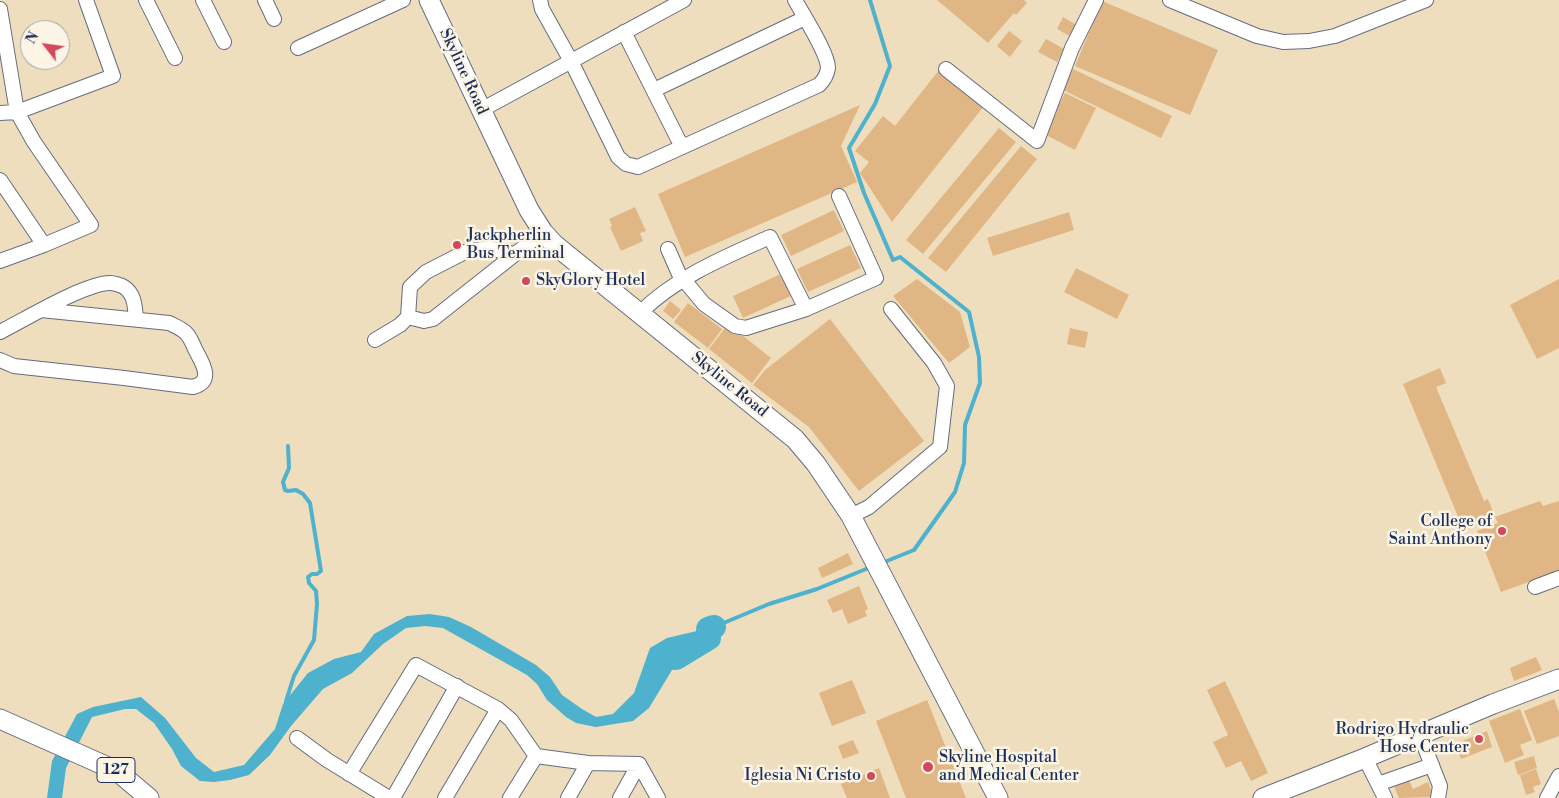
<!DOCTYPE html>
<style>
body{margin:0}
#map{position:relative;width:1559px;height:798px;overflow:hidden;background:#eedebd;font-family:"Libre Bodoni",serif}
canvas{display:block}
.north{position:absolute;left:20px;top:20px;width:50px;height:50px;box-sizing:border-box;background:#fcf5e5;border:1px solid #a2a6af;border-radius:50%;rotate:300deg;font-size:14px;font-weight:700;line-height:20px;text-align:center;color:#1b2f5e}
.north::after{content:'';display:block;margin:auto;width:18px;height:22px;background:#d1495b;clip-path:polygon(50% 0,100% 100%,50% 72%,0 100%)}
</style>
<div id="map">
<canvas width="1559" height="798"></canvas>
<div class="north">N</div>
</div>
<script>
const ctx = document.querySelector('canvas').getContext('2d');
ctx.lineJoin = 'round';
function paint(path, color) {
  ctx.fillStyle = color;
  ctx.fill(path, 'evenodd');
}
function trace(path, color, width, dash) {
  ctx.strokeStyle = color;
  ctx.lineWidth = width;
  ctx.lineCap = dash ? 'butt' : 'round';
  ctx.setLineDash(dash || []);
  ctx.stroke(path);
}
function label(font, color, halo, rows, align = 'center') {
  ctx.font = font + ' "Libre Bodoni",serif';
  ctx.lineWidth = 5;
  ctx.setLineDash([]);
  ctx.textBaseline = 'middle';
  ctx.strokeStyle = halo;
  ctx.fillStyle = color;
  for (const [text, x, y, turn = 0] of rows) {
    ctx.save();
    ctx.translate(x, y);
    ctx.rotate((+turn || 0) * Math.PI / 180);
    ctx.textAlign = isNaN(turn) ? turn : align;
    if (halo) ctx.strokeText(text, 0, 0);
    ctx.fillText(text, 0, 0);
    ctx.restore();
  }
}
paint(new Path2D(`
 M 430,614 L 449,617 L 471,627 L 536,665 L 550,677 L 562,695 L 582,709 L 596,717 L 613,714 L 634,693 L 650,648 L 667,638 L 714,627 L 695,651 L 672,670 L 649,708 L 633,721 L 596,727 L 576,723 L 566,717 L 547,700 L 537,684 L 527,675 L 443,628 L 425,626 L 406,628 L 383,644 L 352,673 L 323,689 L 291,726 L 270,755 L 249,775 L 230,780 L 214,782 L 200,781 L 181,766 L 172,749 L 154,723 L 136,709 L 125,709 L 92,717 L 66,768 L 62,798 L 47,798 L 52,761 L 77,714 L 93,707 L 141,697 L 165,718 L 196,758 L 214,772 L 244,765 L 275,729 L 283,704 L 308,673 L 334,659 L 361,652 L 374,634 L 407,616 Z`), '#4eb1cd');
trace(new Path2D(`
 M 870,0 L 890,66 L 875,104 L 849,148 L 864,193 L 893,260 L 900,257 L 969,312 L 979,357 L 980,383 L 965,425 L 964,463 L 955,492 L 914,550 L 882,563
 M 714,627 L 769,604 L 817,589 L 871,567
 M 286,701 L 294,676 L 314,640 L 317,604 L 316,591 L 309,583 L 308,577 L 312,574 L 317,574 L 321,571 L 310,503 L 303,494 L 296,490 L 288,491 L 285,490 L 283,482 L 289,468 L 288,446`), '#4eb1cd', 4);
trace(new Path2D(`
 M 676,658 L 709,638 L 708,629 L 714,627`), '#4eb1cd', 24);
paint(new Path2D(`
 M 937,0 L 1024,0 L 1027,3 L 1016,15 L 1014,13 L 988,43 Z
 M 1102,1 L 1218,50 L 1190,115 L 1075,66 Z
 M 1063,17 L 1080,27 L 1073,38 L 1057,29 Z
 M 1009,31 L 1022,41 L 1010,57 L 997,46 Z
 M 1046,39 L 1064,49 L 1057,62 L 1038,52 Z
 M 1073,69 L 1172,116 L 1161,138 L 1063,90 Z
 M 939,70 L 984,106 L 892,222 L 860,173 L 869,162 L 855,151 L 883,116 L 895,126 Z
 M 1065,93 L 1096,108 L 1075,150 L 1044,134 Z
 M 860,105 L 841,146 L 857,182 L 685,257 L 658,194 Z
 M 999,128 L 1016,142 L 923,254 L 906,240 Z
 M 1021,146 L 1037,159 L 946,272 L 928,258 Z
 M 635,207 L 646,231 L 640,233 L 643,241 L 621,251 L 610,227 L 612,226 L 609,219 Z
 M 834,210 L 844,231 L 791,256 L 781,235 Z
 M 1069,212 L 1074,230 L 993,256 L 987,238 Z
 M 850,245 L 861,268 L 808,292 L 797,269 Z
 M 1076,268 L 1129,295 L 1117,319 L 1064,292 Z
 M 785,272 L 795,294 L 743,318 L 733,296 Z
 M 917,279 L 960,312 L 970,347 L 949,363 L 893,296 Z
 M 1559,279 L 1559,348 L 1537,359 L 1510,305 Z
 M 670,301 L 681,310 L 673,319 L 663,311 Z
 M 688,303 L 722,329 L 708,348 L 674,322 Z
 M 830,319 L 924,441 L 859,491 L 809,427 L 753,385 L 765,370 Z
 M 728,324 L 771,358 L 752,383 L 709,349 Z
 M 1070,328 L 1088,332 L 1085,348 L 1067,344 Z
 M 1440,368 L 1446,383 L 1436,387 L 1484,501 L 1488,499 L 1495,517 L 1464,531 L 1403,384 Z
 M 1540,501 L 1543,506 L 1559,501 L 1559,571 L 1501,592 L 1477,531 L 1498,523 L 1495,517 Z
 M 848,553 L 853,564 L 822,578 L 818,568 Z
 M 859,586 L 868,609 L 865,611 L 867,616 L 848,624 L 842,609 L 833,613 L 827,600 Z
 M 1536,657 L 1542,670 L 1514,681 L 1510,668 Z
 M 852,680 L 866,713 L 832,726 L 819,693 Z
 M 1225,681 L 1268,773 L 1251,781 L 1241,761 L 1226,768 L 1213,742 L 1228,735 L 1207,690 Z
 M 1554,699 L 1559,712 L 1559,736 L 1537,744 L 1524,711 Z
 M 927,700 L 966,798 L 906,798 L 876,721 Z
 M 1520,709 L 1532,740 L 1520,745 L 1524,755 L 1505,763 L 1489,721 Z
 M 1487,731 L 1492,747 L 1461,759 L 1455,744 Z
 M 853,740 L 859,753 L 843,759 L 838,746 Z
 M 1534,756 L 1537,768 L 1518,775 L 1514,762 Z
 M 879,768 L 890,798 L 847,798 L 841,784 Z
 M 1536,769 L 1541,784 L 1533,787 L 1535,792 L 1526,795 L 1520,775 Z
 M 1407,776 L 1413,789 L 1428,782 L 1434,797 L 1399,798 L 1392,782 Z`), '#e1b685');
const minor = new Path2D(`
 M 146,0 L 175,58
 M 203,0 L 224,42
 M 265,0 L 274,19
 M 540,0 L 542,9 L 571,61 L 618,157 L 626,164 L 638,167 L 819,85 C 824,80 827,76 828,68 C 828,53 803,15 795,0
 M 1170,0 L 1257,36 L 1283,42 L 1309,41 L 1335,36 L 1426,0
 M 0,9 L 17,112 L 34,142 L 91,225 L 44,245 L 0,261
 M 624,32 L 682,147
 M 298,48 L 403,0
 M 946,69 L 1037,141 L 1072,48 L 1096,0
 M 654,90 L 805,18
 M 481,110 L 684,0
 M 0,113 L 17,112 L 113,76 L 86,0
 M 0,180 L 44,245
 M 668,249 L 679,274 L 704,304 L 735,326 L 746,328 L 806,309 L 876,278 L 839,196
 M 640,313 C 676,277 725,257 770,237 L 806,309
 M 408,317 L 424,321 L 433,319 L 543,232
 M 0,332 C 24,320 85,283 110,283 C 113,283 121,285 124,287 C 135,294 135,308 136,319
 M 375,340 L 400,325 L 408,317 L 410,287 L 426,272 L 465,252 L 489,248 L 514,254
 M 0,360 L 14,366 L 124,378 L 193,387 C 214,381 203,364 196,351 C 193,345 191,338 186,333 C 181,328 175,326 169,323 L 41,310
 M 851,516 L 869,507 L 940,447 L 947,386 L 934,363 L 891,309
 M 1535,587 L 1559,578
 M 1420,735 L 1440,786 L 1438,798
 M 297,738 L 327,760 L 389,798
 M 1365,758 L 1385,798
 M 349,774 L 416,665 L 498,709 L 511,720 L 536,756 L 588,763 L 639,764 L 658,798
 M 1378,784 L 1432,765
 M 393,798 L 457,686
 M 445,798 L 498,709
 M 510,798 L 536,756
 M 568,798 L 588,763
 M 620,798 L 639,764
 M 1547,798 L 1559,776`);
const major = new Path2D(`
 M 429,0 L 529,210 L 543,232 L 555,245 L 795,439 L 816,464 L 851,516 L 998,798
 M 0,719 L 117,771 L 149,798
 M 1263,798 L 1365,758 L 1493,704 L 1559,679`);
trace(minor, '#656c7f', 16);
trace(major, '#656c7f', 21);
trace(minor, '#fff', 14);
trace(major, '#fff', 19);
for (const [x, y, r, color] of [
 [457,245,5,"#d1495b"],
 [526,281,5,"#d1495b"],
 [1502,531,5,"#d1495b"],
 [1479,739,5,"#d1495b"],
 [928,767,6,"#d1495b"],
 [871,776,5,"#d1495b"]
]) {
  const dot = new Path2D();
  dot.arc(x, y, r, 0, 2 * Math.PI);
  ctx.fillStyle = color;
  ctx.fill(dot);
  trace(dot, '#fcf5e5', 2);
}
for (const [x, y, w] of [
 [116,770,38]
]) {
  const box = new Path2D();
  box.roundRect(x - w / 2, y - 12.5, w, 25, 4);
  ctx.fillStyle = '#fcf5e5';
  ctx.fill(box);
  trace(box, '#1b2f5e', 1);
}
label('bold 15px', '#1b2f5e', null, [
 ["127",116,770]
]);
label('16px', '#1b2f5e', '#fcf5e5', [
 ["Skyline Road",463,72,65],
 ["Skyline Road",729,385,39]
]);
label('16px', '#1b2f5e', '#fcf5e5', [
 ["Jackpherlin",467,236],
 ["Bus Terminal",467,254],
 ["SkyGlory Hotel",536,281],
 ["College of",1492,522,"right"],
 ["Saint Anthony",1492,540,"right"],
 ["Rodrigo Hydraulic",1469,730,"right"],
 ["Hose Center",1469,748,"right"],
 ["Skyline Hospital",939,758],
 ["and Medical Center",939,776],
 ["Iglesia Ni Cristo",861,776,"right"]
], 'left');
</script>
